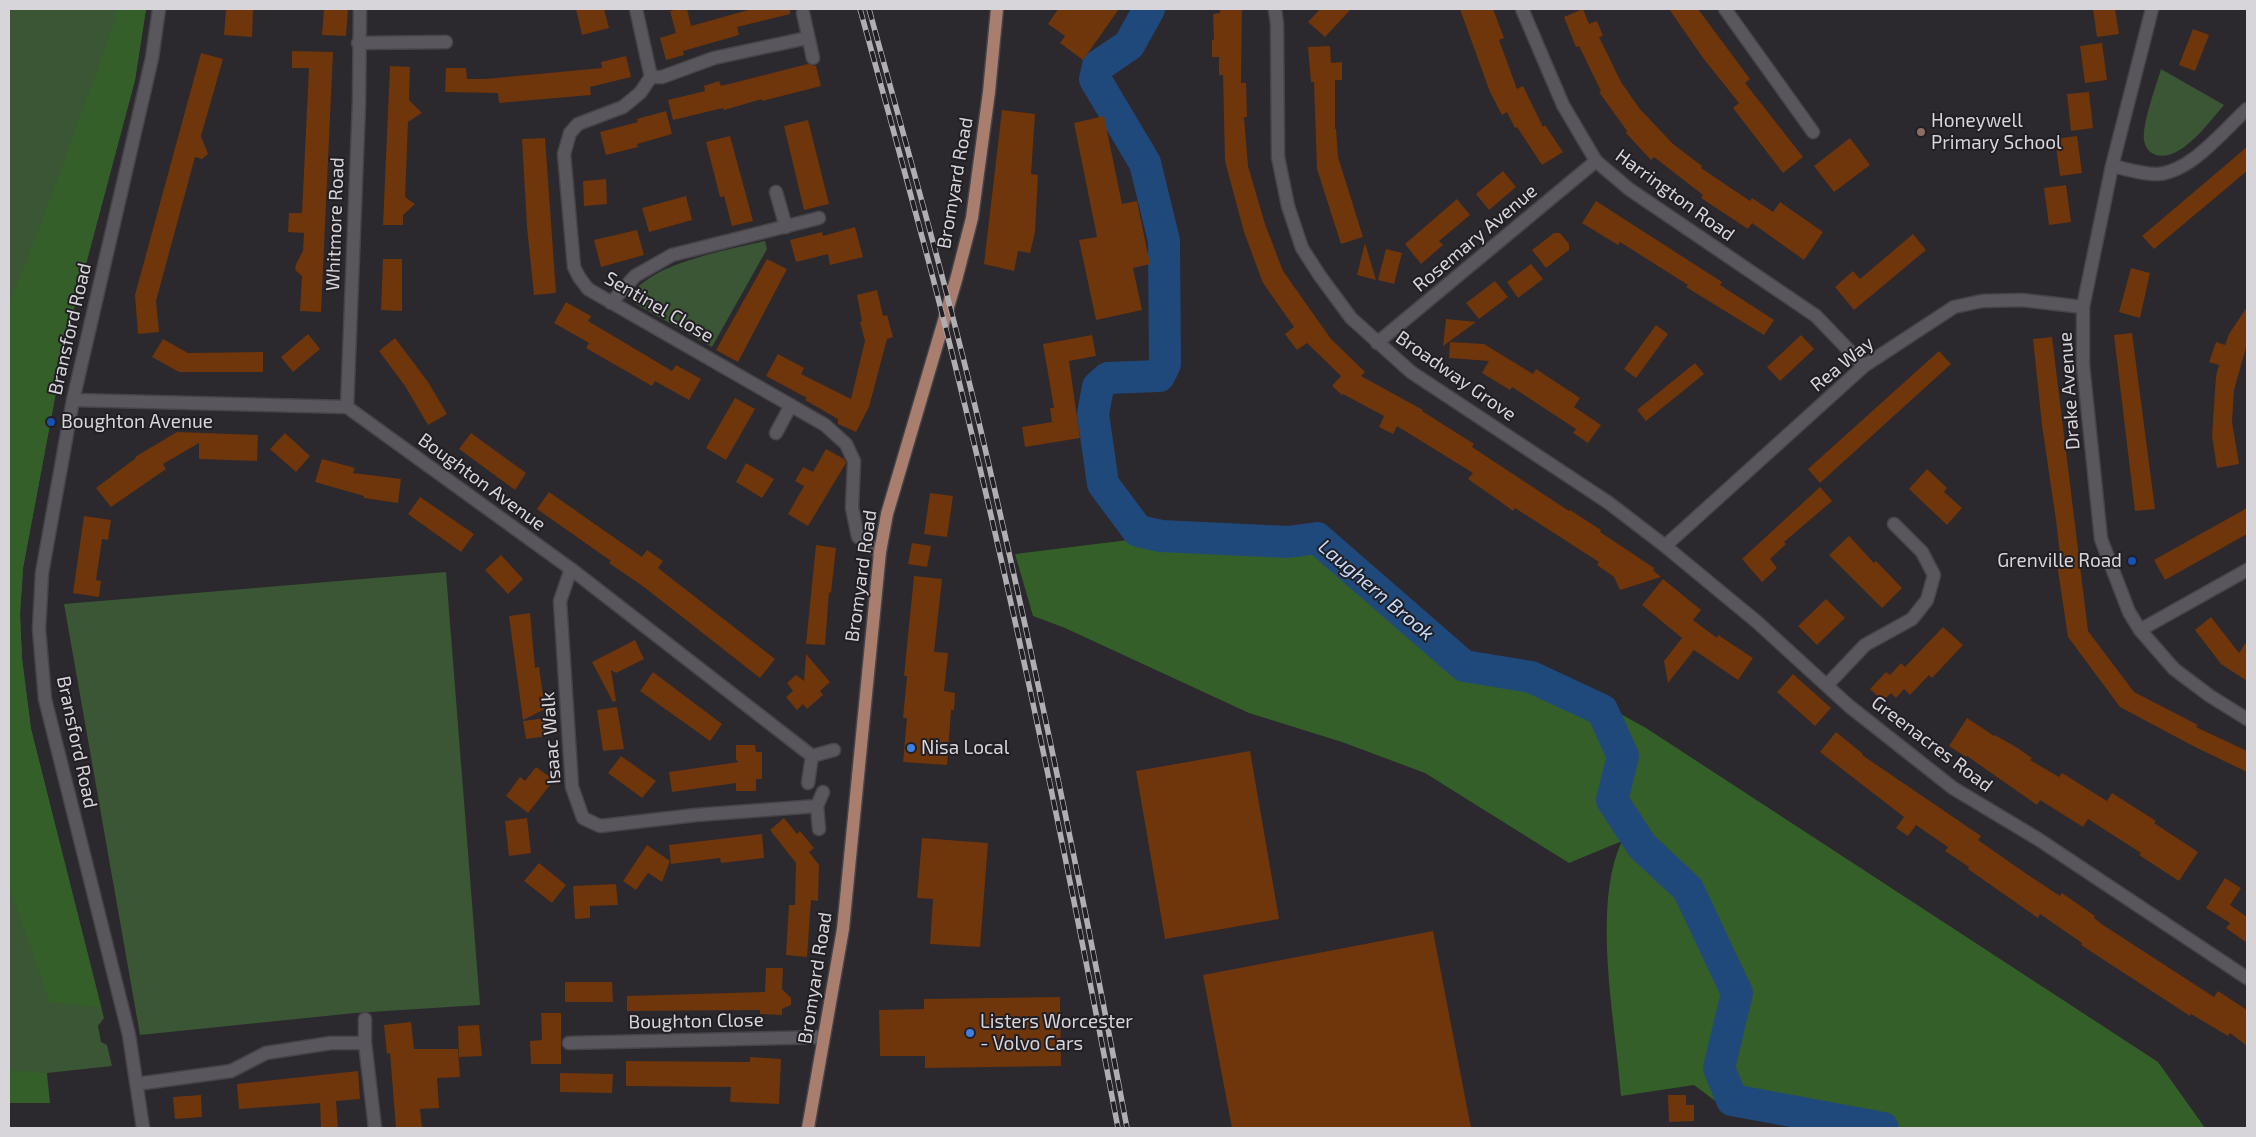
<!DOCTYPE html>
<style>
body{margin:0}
#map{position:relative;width:2256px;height:1137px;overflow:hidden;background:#2b282e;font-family:"Exo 2",sans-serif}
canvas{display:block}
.frame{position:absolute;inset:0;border:10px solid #d7d5d9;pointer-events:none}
</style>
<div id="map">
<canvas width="2256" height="1137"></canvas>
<div class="frame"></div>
</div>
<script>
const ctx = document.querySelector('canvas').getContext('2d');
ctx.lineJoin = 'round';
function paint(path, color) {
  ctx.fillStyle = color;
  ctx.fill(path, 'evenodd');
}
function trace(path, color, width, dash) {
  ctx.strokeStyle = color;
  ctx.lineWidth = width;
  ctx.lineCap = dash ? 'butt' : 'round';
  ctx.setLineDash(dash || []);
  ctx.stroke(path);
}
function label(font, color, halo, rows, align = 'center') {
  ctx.font = font + ' "Exo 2",sans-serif';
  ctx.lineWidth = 4;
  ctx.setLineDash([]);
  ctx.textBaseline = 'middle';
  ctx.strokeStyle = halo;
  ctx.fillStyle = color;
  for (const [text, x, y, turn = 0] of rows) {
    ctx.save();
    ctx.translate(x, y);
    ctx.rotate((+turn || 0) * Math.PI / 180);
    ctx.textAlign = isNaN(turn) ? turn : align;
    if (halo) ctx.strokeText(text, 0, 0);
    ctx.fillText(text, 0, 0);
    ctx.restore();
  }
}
paint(new Path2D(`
 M 9,9 L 146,9 L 135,80 L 66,339 L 23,568 L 20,614 L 22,659 L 31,729 L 104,1018 L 98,1026 L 101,1042 L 107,1045 L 112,1066 L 47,1073 L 50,1103 L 9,1103 Z
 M 2161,69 L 2224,105 C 2209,122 2181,162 2156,155 C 2149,153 2145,147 2144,140 C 2142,124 2156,86 2161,69 Z
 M 765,241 L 767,249 L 712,347 L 636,304 L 632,294 C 655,262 728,250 765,241 Z
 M 446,572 L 480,1005 L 355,1013 L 140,1035 L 64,604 Z`), '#3a5634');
paint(new Path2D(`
 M 117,9 L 146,9 L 135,80 L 66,339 L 23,568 L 20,614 L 22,659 L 31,729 L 101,1007 L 49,1002 L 9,885 L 9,306 L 51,196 L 114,23 Z
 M 1161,536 L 1288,542 L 1317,538 L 1464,666 L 1534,666 L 1646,728 L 2158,1062 L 2205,1128 L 1845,1128 L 1726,1109 L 1694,1085 L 1621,1096 C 1616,1023 1591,907 1622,841 L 1569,863 L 1425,773 L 1342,742 L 1249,713 L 1065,628 L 1033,616 L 1015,554 Z
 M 9,1070 L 46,1073 L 50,1103 L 9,1103 Z`), '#345f29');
trace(new Path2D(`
 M 1149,9 L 1129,45 L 1098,66 L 1095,79 L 1145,163 L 1164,241 L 1165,364 L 1159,376 L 1108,378 L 1098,387 L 1093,414 L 1103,484 L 1138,531 L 1161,536 L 1288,542 L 1317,538 L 1464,666 L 1531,677 L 1602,710 L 1623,756 L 1612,800 L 1642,846 L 1688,889 L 1737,993 L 1719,1068 L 1732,1100 L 1883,1128`), '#20497b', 32);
paint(new Path2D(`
 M 226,9 L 253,9 L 252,37 L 224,35 Z
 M 324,9 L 348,9 L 346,36 L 322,35 Z
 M 576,9 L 604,9 L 609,28 L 582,35 Z
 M 679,9 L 687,9 L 691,26 L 752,9 L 790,9 L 790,14 L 737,27 L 739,35 L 683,51 L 684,55 L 666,60 L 660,38 L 676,33 L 670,11 Z
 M 1058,9 L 1119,9 L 1083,60 L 1060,43 L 1065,36 L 1048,24 Z
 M 1220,9 L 1242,9 L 1241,83 L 1246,83 L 1247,117 L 1244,117 L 1248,166 L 1265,224 L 1283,271 L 1331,339 L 1365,372 L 1361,376 L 1423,410 L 1422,411 L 1474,444 L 1472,447 L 1569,511 L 1570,510 L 1601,530 L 1600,532 L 1654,568 L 1653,570 L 1661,577 L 1620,590 L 1614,577 L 1597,565 L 1599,562 L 1515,508 L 1513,511 L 1498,500 L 1468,479 L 1473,473 L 1397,426 L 1393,434 L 1379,427 L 1384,416 L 1343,394 L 1342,395 L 1332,386 L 1341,376 L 1307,343 L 1297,350 L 1285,334 L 1294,327 L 1263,283 L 1244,232 L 1225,161 L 1223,75 L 1219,75 L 1219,57 L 1212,57 L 1212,40 L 1214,40 L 1213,14 L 1220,13 Z
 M 1320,9 L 1351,9 L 1325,37 L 1308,22 Z
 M 1460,9 L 1493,9 L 1504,38 L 1499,40 L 1517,89 L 1523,86 L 1543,127 L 1545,125 L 1563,152 L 1542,165 L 1517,127 L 1515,128 L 1507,112 L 1502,115 L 1490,92 Z
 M 1583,9 L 1589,24 L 1597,21 L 1603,36 L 1599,37 L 1621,82 L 1639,108 L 1673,144 L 1702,166 L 1701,168 L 1750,201 L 1752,198 L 1773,212 L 1780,202 L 1823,232 L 1804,260 L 1752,223 L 1748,229 L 1701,198 L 1703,195 L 1654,157 L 1651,160 L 1626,133 L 1627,131 L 1599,92 L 1601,91 L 1579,46 L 1576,47 L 1564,17 Z
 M 1669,9 L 1698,9 L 1750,79 L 1745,83 L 1803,157 L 1783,173 L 1733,108 L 1739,103 L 1703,58 Z
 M 2093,9 L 2115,9 L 2119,34 L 2097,37 Z
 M 2193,29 L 2209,35 L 2195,71 L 2179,65 Z
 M 2102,43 L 2107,80 L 2085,83 L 2080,46 Z
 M 1330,46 L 1331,63 L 1342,62 L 1342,80 L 1335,80 L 1335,129 L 1336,129 L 1338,157 L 1363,237 L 1341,244 L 1317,169 L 1314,82 L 1311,82 L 1308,47 Z
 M 292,51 L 333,52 L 321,312 L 300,311 L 302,276 L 295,270 L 296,264 L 303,251 L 304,233 L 288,232 L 289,213 L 302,213 L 309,68 L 292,68 Z
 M 201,53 L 223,59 L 201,136 L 208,154 L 202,159 L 195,157 L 156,301 L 159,332 L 138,334 L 135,295 Z
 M 626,56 L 631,77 L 590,87 L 591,95 L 499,103 L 498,93 L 445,92 L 446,68 L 466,68 L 467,79 L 485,79 L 602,68 L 601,62 Z
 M 808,64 L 816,66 L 821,86 L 762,101 L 762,99 L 724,110 L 723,108 L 673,120 L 668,100 L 705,91 L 704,86 L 719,81 L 721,86 Z
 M 390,66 L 410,67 L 409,100 L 422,113 L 408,122 L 405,197 L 415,204 L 403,215 L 403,225 L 383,225 Z
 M 2089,92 L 2093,128 L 2071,131 L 2067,94 Z
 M 1002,110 L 1035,114 L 1031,174 L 1038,175 L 1035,232 L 1030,253 L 1018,251 L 1014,271 L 984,264 Z
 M 666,111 L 672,134 L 637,144 L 638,147 L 606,155 L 600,132 L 638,122 L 637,119 Z
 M 1104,116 L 1122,204 L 1137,201 L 1150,264 L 1133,268 L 1142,310 L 1096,320 L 1079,240 L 1097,237 L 1074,123 Z
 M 808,120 L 829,204 L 804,210 L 784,126 Z
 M 730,136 L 753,221 L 732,226 L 724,196 L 720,197 L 706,142 Z
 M 2077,136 L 2082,173 L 2060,176 L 2055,139 Z
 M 545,138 L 556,293 L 534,295 L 527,227 L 522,139 Z
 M 1850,138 L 1870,165 L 1834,192 L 1814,166 Z
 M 2247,147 L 2247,171 L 2154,249 L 2142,236 Z
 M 1503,171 L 1516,187 L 1489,210 L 1476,194 Z
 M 606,179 L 607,204 L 584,206 L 583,181 Z
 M 2066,185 L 2071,222 L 2049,225 L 2044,188 Z
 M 686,196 L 692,220 L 649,232 L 642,208 Z
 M 1457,199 L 1470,215 L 1439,241 L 1443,245 L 1421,264 L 1405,244 Z
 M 1596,201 L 1722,282 L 1720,285 L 1774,320 L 1764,335 L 1686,287 L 1688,285 L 1620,242 L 1618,245 L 1582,223 Z
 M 855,227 L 863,257 L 830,265 L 828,254 L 796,262 L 790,240 L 822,232 L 823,236 Z
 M 637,230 L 644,255 L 601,267 L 594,240 Z
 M 1554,233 L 1560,233 L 1569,244 L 1569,250 L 1546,268 L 1532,250 Z
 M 1913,234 L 1926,250 L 1854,310 L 1835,287 L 1853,271 L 1860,279 Z
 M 1365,243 L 1376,280 L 1357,275 Z
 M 1386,249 L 1402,253 L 1394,284 L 1378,280 Z
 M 383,259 L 402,259 L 402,311 L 381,310 Z
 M 767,259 L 787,269 L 738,362 L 716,350 Z
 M 1531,264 L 1543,279 L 1518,298 L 1507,282 Z
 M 2131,268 L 2150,273 L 2140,318 L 2119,312 Z
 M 1495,281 L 1508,297 L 1479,319 L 1466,303 Z
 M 877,290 L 883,316 L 887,315 L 893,337 L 887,339 L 869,407 L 856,432 L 838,424 L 838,419 L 805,400 L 807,398 L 766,376 L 778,354 L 804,368 L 801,374 L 851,399 L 865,341 L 860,322 L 862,321 L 857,295 Z
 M 566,302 L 591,316 L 588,321 L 672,371 L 676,365 L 701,379 L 689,400 L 655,381 L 652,386 L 586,348 L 589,343 L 554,323 Z
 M 2247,307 L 2247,344 L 2234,390 L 2232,422 L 2239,464 L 2217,468 L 2212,436 L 2216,376 L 2219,365 L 2209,362 L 2216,342 L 2225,345 L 2229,334 Z
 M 1446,319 L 1476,322 L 1443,346 Z
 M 1656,325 L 1668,334 L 1636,378 L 1624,369 Z
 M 2132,333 L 2155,509 L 2135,511 L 2114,335 Z
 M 308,334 L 320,349 L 293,372 L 281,357 Z
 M 1092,335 L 1096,356 L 1069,361 L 1080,438 L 1025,447 L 1022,427 L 1052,422 L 1050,408 L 1054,408 L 1043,344 Z
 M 1801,335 L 1814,349 L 1780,381 L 1767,367 Z
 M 2052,337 L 2088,631 L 2134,692 L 2198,725 L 2196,727 L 2247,751 L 2247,772 L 2195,747 L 2120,707 L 2068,637 L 2057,564 L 2061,564 L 2056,520 L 2042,425 L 2033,339 Z
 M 395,338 L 428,382 L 447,414 L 428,425 L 405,386 L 379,351 Z
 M 163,339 L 188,353 L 263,352 L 263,372 L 179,372 L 152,357 Z
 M 1450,342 L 1484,344 L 1533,374 L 1536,369 L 1580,398 L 1574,407 L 1601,425 L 1588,443 L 1573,433 L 1576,429 L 1512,387 L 1510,390 L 1482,373 L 1489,361 L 1449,358 Z
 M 1939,351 L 1951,364 L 1820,483 L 1808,469 Z
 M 1695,363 L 1704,374 L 1646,421 L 1637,410 Z
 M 735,398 L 755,409 L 726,460 L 706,448 Z
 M 177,432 L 258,435 L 257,461 L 199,459 L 199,443 L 163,464 L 166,469 L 111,507 L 96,488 L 136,458 L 135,457 Z
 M 285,433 L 310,456 L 296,472 L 270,449 Z
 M 471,433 L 526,473 L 515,490 L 459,449 Z
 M 826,449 L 844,459 L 846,463 L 808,526 L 788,514 L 804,486 L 795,481 L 803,467 L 813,472 Z
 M 322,459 L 355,468 L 353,473 L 401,479 L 398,503 L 364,498 L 364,496 L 315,482 Z
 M 746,463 L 774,479 L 762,498 L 736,482 Z
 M 1927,469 L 1947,488 L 1944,492 L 1962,508 L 1947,525 L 1909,489 Z
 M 1820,487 L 1832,501 L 1784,542 L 1786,544 L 1770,559 L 1777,568 L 1762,582 L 1742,559 Z
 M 549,492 L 642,557 L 647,550 L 663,561 L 658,568 L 775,659 L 760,678 L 644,587 L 609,563 L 611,561 L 537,509 Z
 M 930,493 L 953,496 L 947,537 L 924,534 Z
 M 420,497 L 474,534 L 461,552 L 408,514 Z
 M 2247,508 L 2247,534 L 2165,580 L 2154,560 Z
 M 84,516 L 111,520 L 108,540 L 102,539 L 96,580 L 101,581 L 99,597 L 73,593 Z
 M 1849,536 L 1874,563 L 1876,561 L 1902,588 L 1882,608 L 1829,555 Z
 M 912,543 L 931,546 L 927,567 L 908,564 Z
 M 816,545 L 836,548 L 831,593 L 829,592 L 825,645 L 806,644 Z
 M 501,555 L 523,579 L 508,594 L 485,570 Z
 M 914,576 L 942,579 L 934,652 L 948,653 L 944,691 L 955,693 L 954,710 L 951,710 L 947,765 L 903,762 L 907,718 L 903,718 L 907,676 L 904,676 Z
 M 1663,579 L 1701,610 L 1693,620 L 1717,638 L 1718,635 L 1753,658 L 1738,680 L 1694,650 L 1668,683 L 1664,661 L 1682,638 L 1642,605 Z
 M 1826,599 L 1845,618 L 1817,645 L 1798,626 Z
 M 530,613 L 535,668 L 539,667 L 545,709 L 523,720 L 509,616 Z
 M 2211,617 L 2239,653 L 2247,641 L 2247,681 L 2221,664 L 2195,630 Z
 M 1943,627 L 1963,645 L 1932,678 L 1929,675 L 1910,695 L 1904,689 L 1896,698 L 1891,693 L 1883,701 L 1870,689 L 1886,672 L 1890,675 L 1901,663 L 1905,667 Z
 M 635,640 L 644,659 L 616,673 L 611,670 L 616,701 L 613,702 L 592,662 Z
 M 806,654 L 830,682 L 820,691 L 823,695 L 807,709 L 803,704 L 797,710 L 786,697 L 793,691 L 787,683 L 796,675 L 804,681 Z
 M 653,672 L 722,724 L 710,741 L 640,691 Z
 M 1793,674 L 1831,708 L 1815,726 L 1777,692 Z
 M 617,707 L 624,749 L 603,751 L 597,710 Z
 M 546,718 L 548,736 L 526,739 L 523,721 Z
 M 1967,718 L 1994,736 L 1995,735 L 2016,747 L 2032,758 L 2030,760 L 2059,777 L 2062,773 L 2107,801 L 2112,793 L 2156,821 L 2154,823 L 2198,852 L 2179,881 L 2139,855 L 2141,853 L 2088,819 L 2083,827 L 2040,800 L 2037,805 L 1967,756 L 1966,757 L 1949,746 Z
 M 1836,732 L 1863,754 L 1862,755 L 1981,836 L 1978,840 L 2028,875 L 2060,896 L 2062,893 L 2095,916 L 2094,918 L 2103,925 L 2214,997 L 2218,991 L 2247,1010 L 2247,1046 L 2230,1033 L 2228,1036 L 2191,1014 L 2190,1016 L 2081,945 L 2082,943 L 2040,914 L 2038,918 L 1968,869 L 1969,867 L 1945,851 L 1948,847 L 1916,825 L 1908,836 L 1896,828 L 1904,817 L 1820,752 Z
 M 736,745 L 755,745 L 756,752 L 762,752 L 762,779 L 756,779 L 756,791 L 736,791 L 736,783 L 672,792 L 669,772 L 739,762 L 736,760 Z
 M 1250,751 L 1279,919 L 1165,939 L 1136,771 Z
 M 621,756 L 656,781 L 642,798 L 608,773 Z
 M 536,767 L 554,780 L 528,813 L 506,796 L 520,777 L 525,781 Z
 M 527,818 L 531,853 L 509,856 L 505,821 Z
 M 784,818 L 797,834 L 800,831 L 814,848 L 809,852 L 819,865 L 818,901 L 811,900 L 807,957 L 786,955 L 789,905 L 795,905 L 796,863 L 770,830 Z
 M 762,834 L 764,858 L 721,863 L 720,858 L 671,864 L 669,845 Z
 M 922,838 L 988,843 L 980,947 L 930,944 L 933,899 L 917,898 Z
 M 647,845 L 670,861 L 662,882 L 648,873 L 636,890 L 623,881 Z
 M 539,863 L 566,885 L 552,903 L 524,881 Z
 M 2225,878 L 2241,888 L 2230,905 L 2247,917 L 2247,943 L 2226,928 L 2230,923 L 2206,908 Z
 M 616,884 L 618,905 L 590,906 L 590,918 L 575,919 L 573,886 Z
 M 1433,931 L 1471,1128 L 1232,1128 L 1203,975 Z
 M 766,968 L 783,968 L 782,989 L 791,998 L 791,1005 L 782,1009 L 782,1015 L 760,1014 L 760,1010 L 627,1011 L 627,996 L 765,992 Z
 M 565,982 L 612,982 L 613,1002 L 565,1002 Z
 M 1060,997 L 1061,1066 L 925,1068 L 925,1056 L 880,1056 L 879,1010 L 924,1009 L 924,999 Z
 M 541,1013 L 561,1013 L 561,1064 L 531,1064 L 530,1041 L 542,1040 Z
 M 411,1022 L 414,1049 L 458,1049 L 460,1077 L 437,1078 L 439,1108 L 420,1109 L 422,1128 L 396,1128 L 390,1053 L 387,1054 L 384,1025 Z
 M 479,1025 L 482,1056 L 459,1057 L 458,1026 Z
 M 750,1057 L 781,1059 L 779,1104 L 730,1102 L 731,1087 L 626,1086 L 626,1061 L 750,1062 Z
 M 358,1071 L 360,1099 L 336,1101 L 338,1128 L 321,1128 L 320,1103 L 239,1109 L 237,1084 Z
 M 560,1073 L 613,1074 L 612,1093 L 560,1092 Z
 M 201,1095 L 202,1117 L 175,1119 L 173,1097 Z
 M 1668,1095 L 1686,1095 L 1686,1105 L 1694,1105 L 1694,1121 L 1669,1122 Z`), '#6f350b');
const street = new Path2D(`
 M 636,9 L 651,77 L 640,93 L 623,107 L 578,124 L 570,133 L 564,154 L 574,267 L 579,277 L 588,289 L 825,425 L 846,444 L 854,461 L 852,508 L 858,537
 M 1275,9 L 1277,24 L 1278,157 L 1288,206 L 1302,248 L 1320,276 L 1351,318 L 1411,372 L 1609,503 L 1665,546 L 1757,622 L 1849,706 L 1953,788 L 2038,839 L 2247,978
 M 1522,9 L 1563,105 L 1596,161 L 1629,189 L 1816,316 L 1864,366
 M 1725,9 L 1813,132
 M 2152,9 L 2112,166 L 2083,307 L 2083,365 L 2101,539 L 2129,612 L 2140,630 L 2174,669 L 2210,696 L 2247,719
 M 803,13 L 813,58
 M 358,43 L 446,42
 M 651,77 L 662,77 L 714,58 L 807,38
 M 2112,166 C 2127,169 2144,175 2158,174 C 2192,171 2223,131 2247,109
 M 776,192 L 786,227
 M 611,303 L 635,276 L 672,255 L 819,218
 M 1377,343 L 1596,161
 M 73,400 L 347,407 L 571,569 L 812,756
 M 347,407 L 359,103 L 360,9
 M 776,433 L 791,405
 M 865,543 L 880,552
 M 1665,546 L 1864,366 L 1954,307 L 1982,301 L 2022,300 L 2083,307
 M 571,569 L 560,601 L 572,787 L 583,818 L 600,826 L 696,815 L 817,806
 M 2140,630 L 2247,570
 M 1827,685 L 1865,645 L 1912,619 L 1927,600 L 1934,575 L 1922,552 L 1894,524
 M 808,783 L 812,756 L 834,750
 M 819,829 L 817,806 L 823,792
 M 365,1019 L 365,1043 L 375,1128
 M 569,1043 L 824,1037
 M 137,1084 L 231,1071 L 266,1053 L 331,1043 L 365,1043`);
const secondary = new Path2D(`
 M 143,1128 L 129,1035 L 45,699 L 39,629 L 42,573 L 73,400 L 152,58 L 159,9`);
const primary = new Path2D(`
 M 808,1128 L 843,929 L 880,552 L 887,514 L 956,280 L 972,218 L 989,92 L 997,9`);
trace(street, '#464449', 15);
trace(secondary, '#464449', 15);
trace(primary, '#464449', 15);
trace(street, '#59565d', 12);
trace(secondary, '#59565d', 12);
trace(primary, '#a97e6e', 12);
const rail = new Path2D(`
 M 860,9 C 883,92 906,176 928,259 C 1003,546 1063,837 1118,1128
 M 869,9 C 907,148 947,287 980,427 C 1035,660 1083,894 1127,1128`);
trace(rail, '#b1aeb3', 5.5);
trace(rail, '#211e24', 4, [11]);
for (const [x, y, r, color] of [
 [1921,132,5,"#8d6e63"],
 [51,422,5,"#1a4fb4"],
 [2132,561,5,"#1a4fb4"],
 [911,748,5,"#3f7fe0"],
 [970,1033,5,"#3f7fe0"]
]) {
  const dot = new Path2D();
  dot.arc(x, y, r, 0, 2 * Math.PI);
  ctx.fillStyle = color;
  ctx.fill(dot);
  trace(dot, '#211e24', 2);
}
label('19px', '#d7d5d9', '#211e24', [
 ["Honeywell",1931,121],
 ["Primary School",1931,143],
 ["Boughton Avenue",61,422],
 ["Grenville Road",2122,561,"right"],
 ["Nisa Local",921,748],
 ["Listers Worcester",980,1022],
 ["- Volvo Cars",980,1044]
], 'left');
label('19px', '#d7d5d9', '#211e24', [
 ["Bromyard Road",955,183,-80],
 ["Harrington Road",1675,195,36],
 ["Whitmore Road",335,224,-88],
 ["Rosemary Avenue",1475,238,-40],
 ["Sentinel Close",659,307,30],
 ["Bransford Road",70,329,-77],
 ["Rea Way",1842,364,-39],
 ["Broadway Grove",1456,376,35],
 ["Drake Avenue",2069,391,-94],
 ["Boughton Avenue",482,482,36],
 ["Bromyard Road",861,576,-82],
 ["Isaac Walk",551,738,-94],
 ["Bransford Road",77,742,78],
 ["Greenacres Road",1932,744,37],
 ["Bromyard Road",815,978,-81],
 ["Boughton Close",696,1021,-1]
]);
label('italic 20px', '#c3dbfa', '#211e24', [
 ["Laughern Brook",1376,590,40]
]);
</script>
